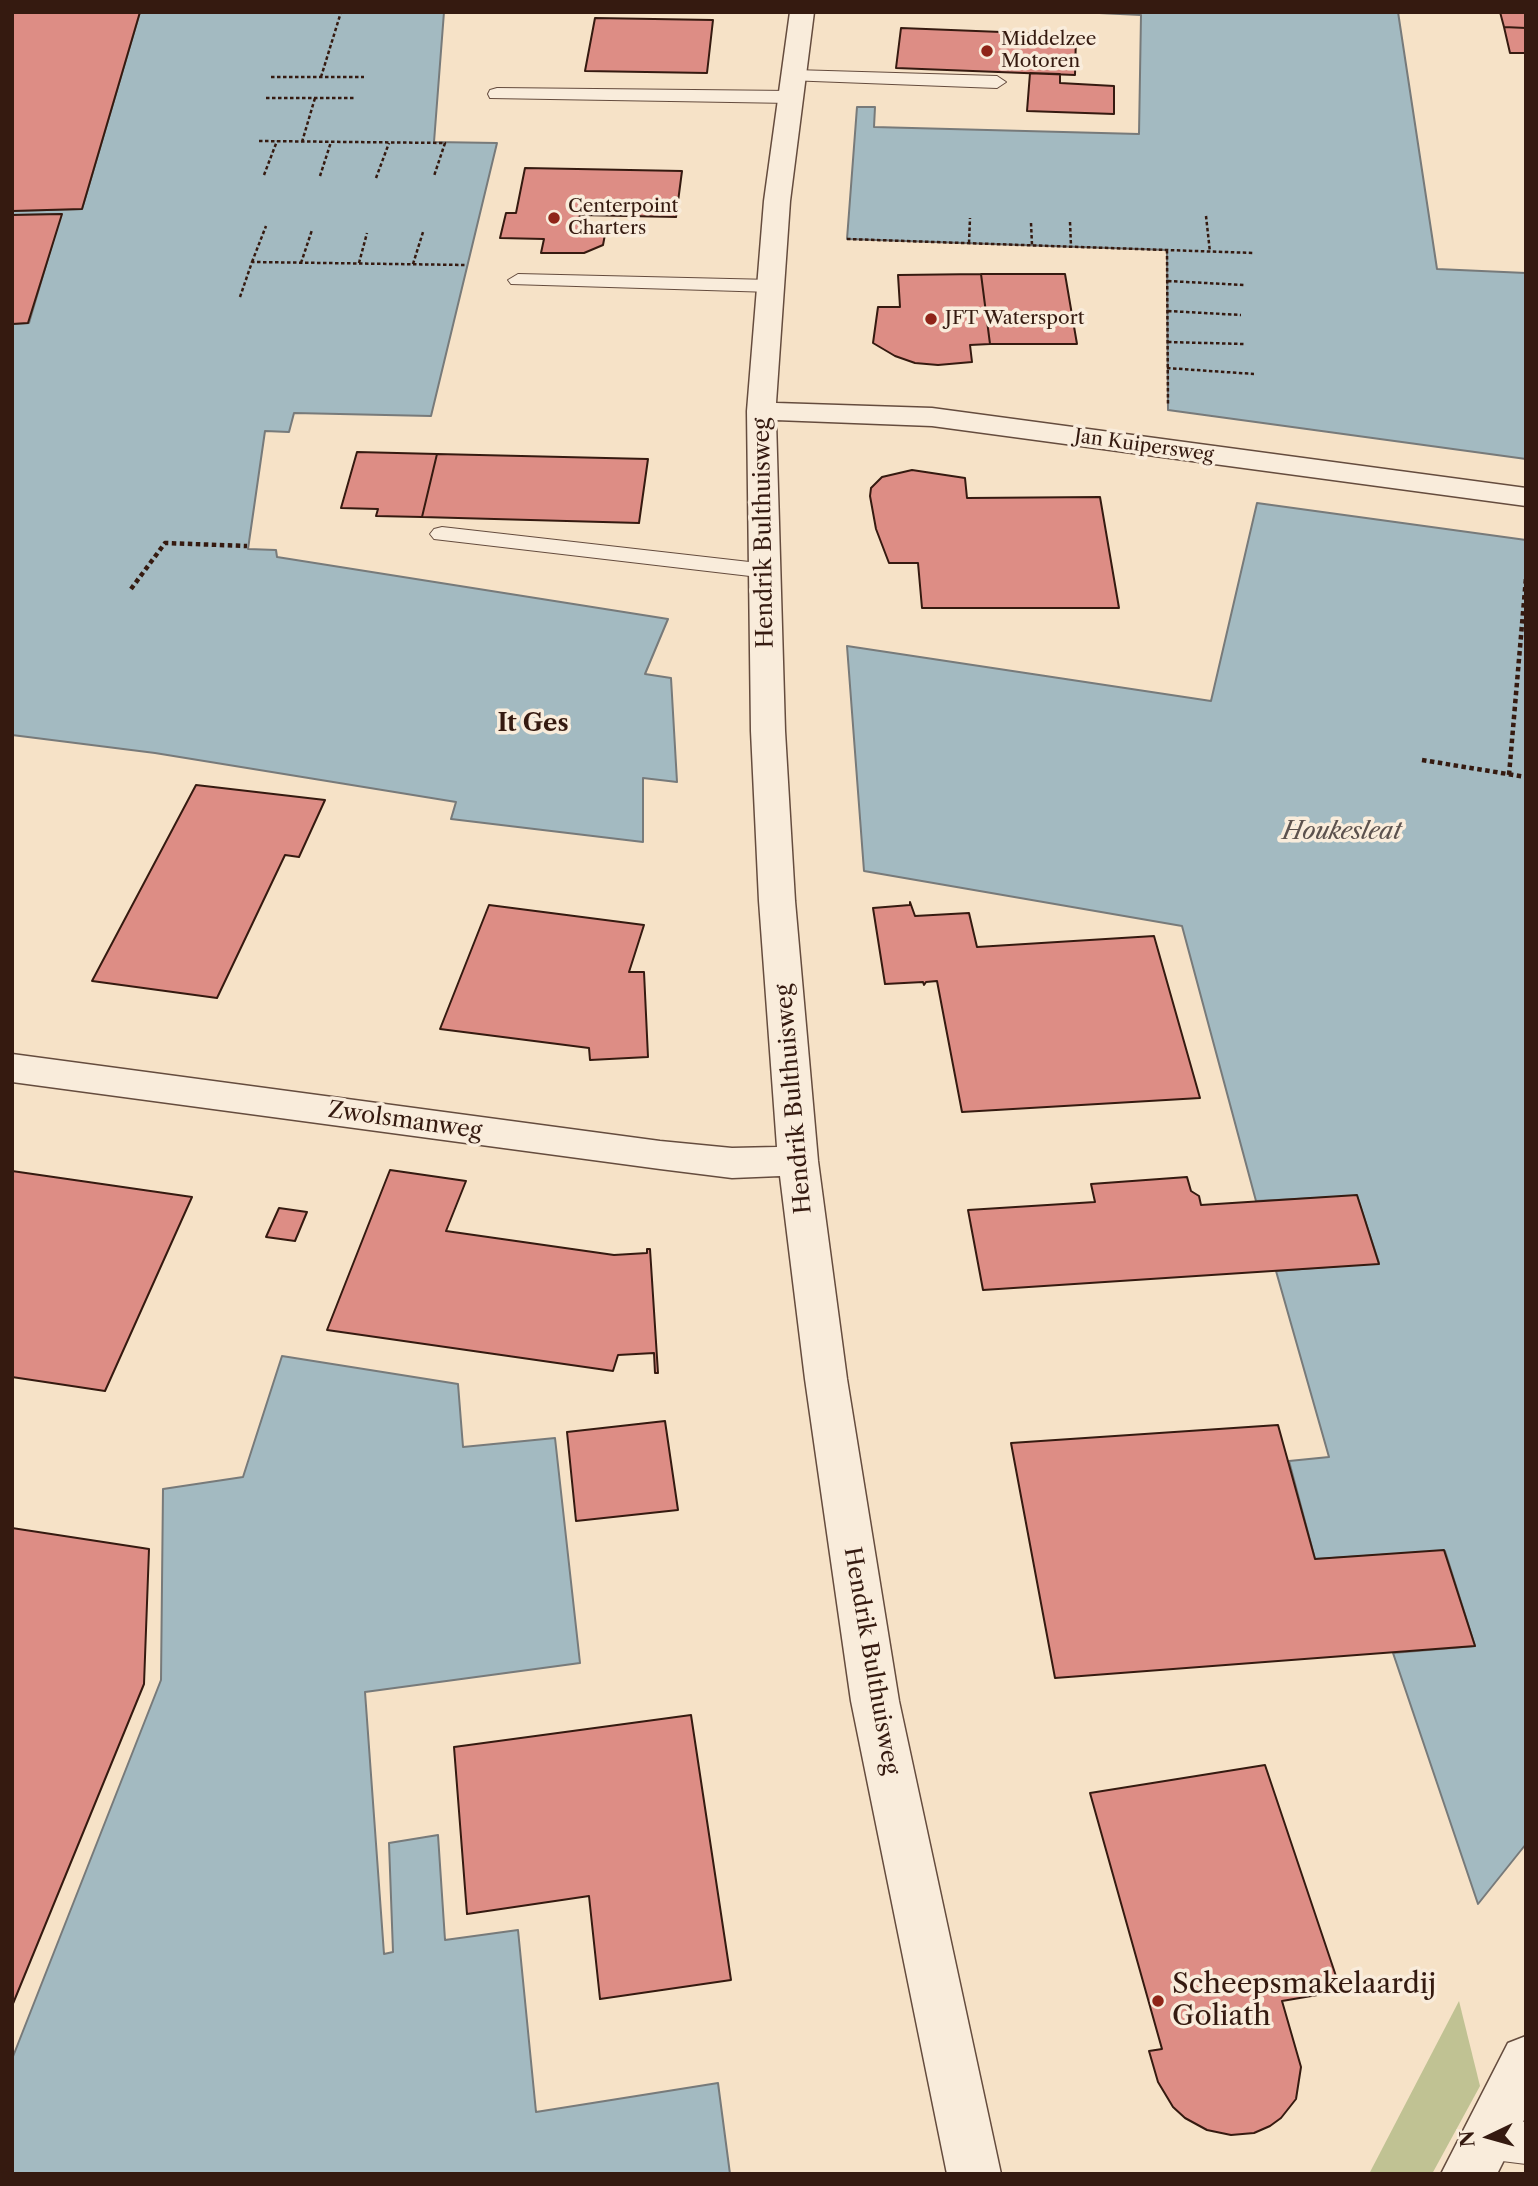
<!DOCTYPE html>
<style>
body{margin:0}
#map{position:relative;width:1538px;height:2186px;overflow:hidden;background:#f6e2c7;font-family:"Libre Caslon Text",serif}
canvas{display:block}
.frame{position:absolute;inset:0;border:14px solid #351a10;pointer-events:none}
.north{position:absolute;left:1454px;top:2102px;width:70px;height:70px;-webkit-text-stroke:5px #f9ecdb;paint-order:stroke;rotate:265deg;font-size:19px;font-weight:700;line-height:28px;text-align:center;color:#351a10}
.north::after{content:'';display:block;margin:auto;width:24px;height:32px;background:#351a10;clip-path:polygon(50% 0,100% 100%,50% 72%,0 100%)}
</style>
<div id="map">
<canvas width="1538" height="2186"></canvas>
<div class="frame"></div>
<div class="north">N</div>
</div>
<script>
const ctx = document.querySelector('canvas').getContext('2d');
ctx.lineJoin = 'round';
function paint(path, color) {
  ctx.fillStyle = color;
  ctx.fill(path, 'evenodd');
}
function trace(path, color, width, dash) {
  ctx.strokeStyle = color;
  ctx.lineWidth = width;
  ctx.lineCap = dash ? 'butt' : 'round';
  ctx.setLineDash(dash || []);
  ctx.stroke(path);
}
function label(font, color, halo, rows, align = 'center') {
  ctx.font = font + ' "Libre Caslon Text",serif';
  ctx.lineWidth = 7;
  ctx.setLineDash([]);
  ctx.textBaseline = 'middle';
  ctx.strokeStyle = halo;
  ctx.fillStyle = color;
  for (const [text, x, y, turn = 0] of rows) {
    ctx.save();
    ctx.translate(x, y);
    ctx.rotate((+turn || 0) * Math.PI / 180);
    ctx.textAlign = isNaN(turn) ? turn : align;
    if (halo) ctx.strokeText(text, 0, 0);
    ctx.fillText(text, 0, 0);
    ctx.restore();
  }
}
paint(new Path2D(`
 M 1459,2001 L 1480,2086 L 1432,2174 L 1369,2174 Z`), '#c0c293');
const water = new Path2D(`
 M 140,12 L 444,12 L 434,142 L 497,143 L 431,416 L 294,413 L 289,432 L 265,431 L 248,549 L 276,550 L 277,557 L 668,619 L 645,674 L 671,678 L 677,782 L 643,778 L 643,842 L 451,819 L 456,802 L 155,753 L 12,735 L 12,324 L 29,323 L 61,214 L 12,215 L 12,211 L 82,209 Z
 M 1078,12 L 1398,12 L 1437,269 L 1526,273 L 1526,459 L 1168,410 L 1167,250 L 847,239 L 857,107 L 875,107 L 874,127 L 1139,134 L 1141,15 Z
 M 1257,503 L 1526,540 L 1526,1844 L 1478,1904 L 1393,1653 L 1475,1646 L 1445,1551 L 1315,1559 L 1289,1461 L 1329,1457 L 1276,1271 L 1379,1263 L 1357,1196 L 1256,1201 L 1182,926 L 864,871 L 847,646 L 1211,701 Z
 M 282,1356 L 458,1384 L 463,1447 L 555,1438 L 580,1663 L 365,1692 L 384,1954 L 393,1952 L 389,1843 L 438,1835 L 445,1940 L 518,1930 L 536,2112 L 718,2083 L 730,2174 L 12,2174 L 12,2059 L 161,1680 L 163,1489 L 243,1477 Z`);
paint(water, '#a3bac1');
trace(water, '#777a7a', 2);
const building = new Path2D(`
 M 12,12 L 140,12 L 82,209 L 12,211 Z
 M 1500,12 L 1526,12 L 1526,28 L 1504,27 Z
 M 595,18 L 713,20 L 707,73 L 585,71 Z
 M 1504,27 L 1526,28 L 1526,53 L 1510,53 Z
 M 901,28 L 1076,35 L 1075,75 L 896,68 Z
 M 1030,73 L 1060,74 L 1060,83 L 1114,86 L 1114,114 L 1027,111 Z
 M 525,168 L 682,171 L 676,217 L 580,215 L 578,224 L 607,224 L 603,245 L 584,253 L 541,253 L 544,239 L 500,238 L 506,213 L 516,213 Z
 M 62,214 L 28,323 L 12,324 L 12,215 Z
 M 981,274 L 990,344 L 970,345 L 972,362 L 938,365 L 915,363 L 895,356 L 873,343 L 878,307 L 900,307 L 898,275 Z
 M 981,274 L 1065,274 L 1077,344 L 990,344 Z
 M 357,452 L 437,454 L 422,517 L 376,516 L 378,509 L 341,508 Z
 M 437,454 L 648,459 L 639,523 L 422,517 Z
 M 912,470 L 965,478 L 967,498 L 1100,497 L 1119,608 L 922,608 L 918,563 L 889,563 L 876,529 L 870,496 L 871,488 L 882,477 Z
 M 196,785 L 325,800 L 299,857 L 285,855 L 217,998 L 92,981 Z
 M 910,902 L 915,916 L 969,913 L 977,947 L 1154,936 L 1200,1098 L 962,1112 L 937,981 L 926,982 L 924,985 L 923,982 L 885,984 L 873,908 L 910,905 Z
 M 489,905 L 644,925 L 629,972 L 644,972 L 648,1057 L 590,1060 L 589,1048 L 440,1029 Z
 M 390,1170 L 466,1181 L 446,1231 L 614,1255 L 647,1253 L 647,1249 L 650,1249 L 658,1373 L 655,1373 L 654,1353 L 618,1355 L 613,1371 L 327,1330 Z
 M 12,1171 L 192,1197 L 105,1391 L 12,1377 Z
 M 1187,1177 L 1191,1191 L 1199,1196 L 1201,1205 L 1357,1195 L 1379,1264 L 983,1290 L 968,1210 L 1095,1202 L 1091,1184 Z
 M 279,1208 L 307,1212 L 295,1241 L 266,1237 Z
 M 665,1421 L 678,1510 L 576,1521 L 567,1432 Z
 M 1278,1425 L 1315,1559 L 1444,1550 L 1475,1646 L 1055,1678 L 1011,1443 Z
 M 12,1528 L 149,1549 L 144,1684 L 12,2006 Z
 M 691,1715 L 731,1980 L 600,1999 L 589,1896 L 467,1914 L 454,1747 Z
 M 1265,1765 L 1341,1991 L 1282,2001 L 1301,2067 L 1296,2099 L 1281,2118 L 1270,2126 L 1254,2133 L 1231,2135 L 1207,2130 L 1185,2118 L 1173,2107 L 1158,2082 L 1149,2051 L 1162,2049 L 1090,1793 Z`);
paint(building, '#dd8d85');
trace(building, '#351a10', 2);
const lane = new Path2D(`
 M 794,70 L 997,76 L 1006,82 L 997,88 L 787,80 L 785,76 Z
 M 497,88 L 791,91 L 800,97 L 791,103 L 490,98 L 488,94 L 490,90 Z
 M 518,274 L 772,280 L 782,286 L 772,292 L 511,284 L 508,280 Z
 M 442,527 L 767,564 L 775,566 L 779,571 L 775,576 L 767,578 L 434,539 L 430,534 L 434,529 Z
 M 1486,2117 L 1526,2122 L 1526,2164 L 1486,2159 L 1471,2153 L 1465,2138 L 1471,2123 Z`);
const street = new Path2D(`
 M 790,12 L 814,12 L 790,201 L 776,403 L 932,408 L 1526,488 L 1526,506 L 932,426 L 776,420 L 785,731 L 795,901 L 818,1161 L 847,1379 L 899,1701 L 1001,2174 L 947,2174 L 851,1701 L 805,1379 L 780,1176 L 732,1178 L 660,1169 L 12,1082 L 12,1054 L 660,1141 L 732,1148 L 777,1147 L 759,901 L 751,731 L 747,411 L 764,201 Z
 M 1526,2036 L 1526,2116 L 1497,2174 L 1441,2174 L 1508,2043 Z`);
trace(lane, '#654c3e', 2);
trace(street, '#654c3e', 3);
trace(new Path2D(`
 M 271,77 L 364,77
 M 321,77 L 341,12
 M 266,98 L 356,98
 M 259,141 L 445,143 L 434,176
 M 302,142 L 315,98
 M 264,175 L 277,141
 M 320,176 L 331,142
 M 376,178 L 389,143
 M 1206,216 L 1210,252
 M 1070,222 L 1071,246
 M 1031,223 L 1032,245
 M 847,239 L 1254,253
 M 969,243 L 970,218
 M 1167,250 L 1168,406
 M 252,262 L 266,226
 M 301,263 L 312,230
 M 359,263 L 367,233
 M 413,264 L 423,232
 M 1168,281 L 1244,285
 M 240,297 L 252,262 L 467,265
 M 1168,311 L 1241,315
 M 1168,342 L 1244,344
 M 1167,368 L 1254,374`), '#351a10', 2.5, [3.5, 2.5]);
trace(new Path2D(`
 M 131,589 L 165,543 L 247,546
 M 1422,760 L 1526,777
 M 1509,775 L 1526,578`), '#351a10', 4.5, [4.5, 3.5]);
paint(lane, '#f9ecdb');
paint(street, '#f9ecdb');
for (const [x, y, r, color] of [
 [987,51,7,"#8f2418"],
 [554,218,7,"#8f2418"],
 [931,319,7,"#8f2418"],
 [1158,2001,7,"#8f2418"]
]) {
  const dot = new Path2D();
  dot.arc(x, y, r, 0, 2 * Math.PI);
  ctx.fillStyle = color;
  ctx.fill(dot);
  trace(dot, '#f9ecdb', 2.5);
}
label('19px', '#351a10', '#f9ecdb', [
 ["Middelzee",1001,40],
 ["Motoren",1001,62],
 ["Centerpoint",568,207],
 ["Charters",568,229],
 ["JFT Watersport",945,319]
], 'left');
label('19px', '#351a10', '#f9ecdb', [
 ["Jan Kuipersweg",1144,446,8]
]);
label('23px', '#351a10', '#f9ecdb', [
 ["Hendrik Bulthuisweg",764,533,-91],
 ["Hendrik Bulthuisweg",794,1099,-95],
 ["Zwolsmanweg",405,1121,8],
 ["Hendrik Bulthuisweg",871,1661,80]
]);
label('bold 24px', '#351a10', '#f9ecdb', [
 ["It Ges",533,724]
]);
label('italic 24px', '#5c524e', '#f9ecdb', [
 ["Houkesleat",1342,832]
]);
label('28px', '#351a10', '#f9ecdb', [
 ["Scheepsmakelaardij",1172,1985],
 ["Goliath",1172,2017]
], 'left');
</script>
